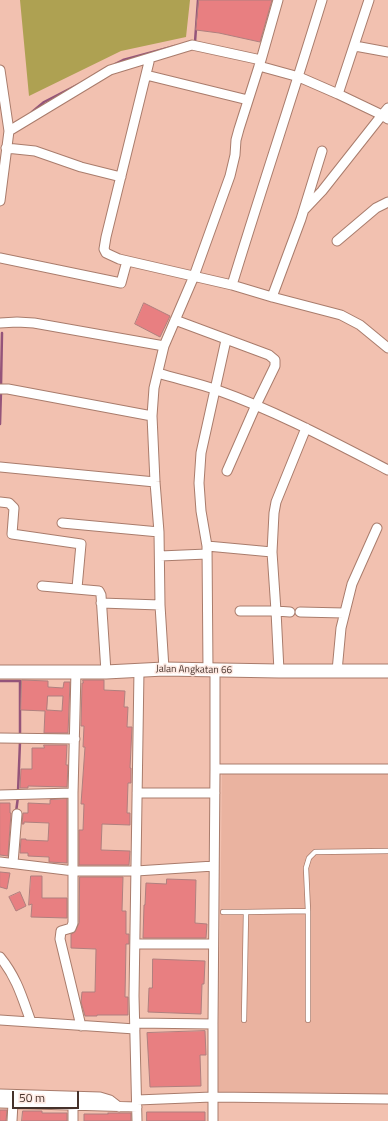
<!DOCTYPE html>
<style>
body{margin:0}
#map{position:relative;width:388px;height:1121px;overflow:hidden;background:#f2c1b0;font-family:"Titillium Web",sans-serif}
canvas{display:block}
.scale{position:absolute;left:12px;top:1091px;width:67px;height:18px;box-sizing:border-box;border:2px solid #45322b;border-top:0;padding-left:5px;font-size:12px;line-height:14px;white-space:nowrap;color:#45322b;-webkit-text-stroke:3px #fee9e2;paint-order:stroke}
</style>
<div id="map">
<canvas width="388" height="1121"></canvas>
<div class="scale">50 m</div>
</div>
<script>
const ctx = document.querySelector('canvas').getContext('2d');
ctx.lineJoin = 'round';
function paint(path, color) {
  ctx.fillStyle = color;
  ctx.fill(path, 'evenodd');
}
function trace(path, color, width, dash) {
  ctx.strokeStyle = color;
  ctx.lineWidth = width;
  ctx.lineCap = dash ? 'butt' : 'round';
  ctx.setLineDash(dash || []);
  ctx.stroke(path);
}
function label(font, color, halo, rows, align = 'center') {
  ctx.font = font + ' "Titillium Web",sans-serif';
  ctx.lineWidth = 3;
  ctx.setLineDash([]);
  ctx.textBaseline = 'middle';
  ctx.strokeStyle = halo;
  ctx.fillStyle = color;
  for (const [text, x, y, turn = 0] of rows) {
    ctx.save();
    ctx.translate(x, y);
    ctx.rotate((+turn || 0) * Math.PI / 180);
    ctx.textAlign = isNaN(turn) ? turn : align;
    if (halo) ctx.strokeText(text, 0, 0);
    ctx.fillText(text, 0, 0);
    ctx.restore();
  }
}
paint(new Path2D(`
 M 222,774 L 388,774 L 388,1095 L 218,1094 Z`), '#eab3a0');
paint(new Path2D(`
 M 20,0 L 190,0 L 186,37 L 121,51 L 29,96 Z`), '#aea152');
trace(new Path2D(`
 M 193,42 L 195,42 L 198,0
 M 115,64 L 123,60 L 175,46
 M 32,112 L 44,102 L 79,84
 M 1,386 L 2,333
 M 0,424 L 1,391
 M 0,681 L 20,681 L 20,736
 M 18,792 L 20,742
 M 16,812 L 18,797`), '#94547a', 2.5);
const building = new Path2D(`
 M 199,0 L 272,0 L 260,42 L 219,33 L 196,30 Z
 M 144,303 L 170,316 L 160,337 L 135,324 Z
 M 22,680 L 48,681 L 48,687 L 63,688 L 64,682 L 70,682 L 68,733 L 44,733 L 45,711 L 21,710 ZM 48,696 L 63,696 L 62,711 L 47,710 Z
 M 83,680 L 104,680 L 104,690 L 125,691 L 124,707 L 128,707 L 127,727 L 132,727 L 130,768 L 131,768 L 131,783 L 128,783 L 127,813 L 130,813 L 130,825 L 102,824 L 101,850 L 130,851 L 129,865 L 79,865 L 79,830 L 83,830 L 84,804 L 81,804 L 85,747 L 83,747 L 84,726 L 81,726 L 82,683 L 83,683 Z
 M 44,745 L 67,745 L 66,765 L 68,765 L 67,787 L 28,786 L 28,788 L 20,788 L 21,769 L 32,769 L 32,748 L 44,748 Z
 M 67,799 L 67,863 L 49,862 L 49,857 L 28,856 L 28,853 L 20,853 L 21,839 L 26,839 L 26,840 L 48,841 L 49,823 L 24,822 L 24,824 L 22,824 L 23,813 L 28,813 L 28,803 L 50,804 L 50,800 Z
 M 0,803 L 10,803 L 10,813 L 11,813 L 8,856 L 0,855 Z
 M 0,872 L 10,873 L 7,889 L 0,887 Z
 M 31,876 L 42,876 L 42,898 L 67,898 L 67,918 L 31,917 L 32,904 L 29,905 Z
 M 80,877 L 123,877 L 122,911 L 126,911 L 126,934 L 129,934 L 129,944 L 126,944 L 125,997 L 128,997 L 128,1015 L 97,1015 L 97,1016 L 85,1016 L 81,1002 L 82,992 L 95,992 L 96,949 L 71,948 L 71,934 L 75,932 L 79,923 Z
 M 167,879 L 196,880 L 195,923 L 207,924 L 206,938 L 143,938 L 144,905 L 145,905 L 146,883 L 166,884 Z
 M 20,892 L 26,906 L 16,911 L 9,897 Z
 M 153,959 L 205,961 L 204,984 L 202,984 L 201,1014 L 148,1012 L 149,988 L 152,988 Z
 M 205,1031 L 206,1055 L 200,1055 L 201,1086 L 150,1087 L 147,1033 Z
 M 0,1110 L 7,1110 L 6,1121 L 0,1121 Z
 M 23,1111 L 42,1111 L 42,1113 L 67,1113 L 67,1121 L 22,1121 Z
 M 147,1112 L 205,1112 L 205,1121 L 147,1121 Z
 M 108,1113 L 131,1113 L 131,1121 L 84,1121 L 84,1114 L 108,1114 Z`);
paint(building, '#e87f81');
trace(building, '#af7f7e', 1);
const lane = new Path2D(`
 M 223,912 L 246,912
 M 244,1020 L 246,912 L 308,911 L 306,868 L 309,858 L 315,852 L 388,851
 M 308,1020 L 308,911`);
const street = new Path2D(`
 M 355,46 L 388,52
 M 149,62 L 106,237 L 104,249 L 106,253 L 119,259 L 232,285 L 272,297 L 341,315 L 360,325 L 388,348
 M 259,66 L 299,77 L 338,94 L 382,115 L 388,108
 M 0,70 L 9,131 L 0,201
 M 146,75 L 248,100
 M 338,94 L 369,0
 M 9,131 L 110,70 L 192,45 L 261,60
 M 6,148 L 35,151 L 81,167 L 121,177
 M 304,210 L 322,191 L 382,115 L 388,119
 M 337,241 L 376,208 L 388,202
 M 0,258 L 121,283 L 127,261
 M 232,285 C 261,190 293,95 322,0
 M 272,297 L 301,219 L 322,151
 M 175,320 L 269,355 L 275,360 L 275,366 L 256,405 L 227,471
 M 0,323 L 17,322 L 34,323 L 164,346
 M 158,373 C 177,379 198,383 217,390 C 276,411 332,441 388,470
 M 0,389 L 8,389 L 152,416
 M 0,467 L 155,482
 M 0,502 L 9,503 L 14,508 L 12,534 L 81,544 L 77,588
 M 62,523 L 159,532
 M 207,546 L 272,552
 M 160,556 L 207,554
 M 42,586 L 99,591 L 101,595 L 106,672
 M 101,603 L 160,605
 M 240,611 L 276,611 L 279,671
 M 290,612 L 276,611 L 272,552 L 274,513 L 276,502 L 306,428
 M 300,612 L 344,613
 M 164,669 L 160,605 L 159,532 L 155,482 L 152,416 L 154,388 L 164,346 L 194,276 L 230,176 L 235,155 L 236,140 L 239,129 L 261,60 L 278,0
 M 208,670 L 207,546 L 201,511 L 199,483 L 201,453 L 226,340
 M 76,671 L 73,793 L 73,923 L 71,928 L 61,931 L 60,939 L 81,1026
 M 337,671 L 341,628 L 352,584 L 377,528
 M 0,738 L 75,739
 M 215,769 L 388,769
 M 137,793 L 215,793
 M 0,795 L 73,793
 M 0,862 L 74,871 L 136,871 L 214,866
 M 13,863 L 17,814
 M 135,944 L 213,944
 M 0,957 C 17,978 22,997 31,1022
 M 0,1020 L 135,1029
 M 135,1023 L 213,1024
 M 0,1094 L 100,1097 L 110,1100 L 119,1107
 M 137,1100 L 212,1097 L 388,1099
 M 0,1103 L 137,1107
 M 12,1121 L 13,1103
 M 73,1121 L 73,1105
 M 137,1121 L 134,996 L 139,670
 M 213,1121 L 213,1024 L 215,769 L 215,670`);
const secondary = new Path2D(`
 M 0,672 L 106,672 L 164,669 L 279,671 L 388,671`);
trace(lane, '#a97c6c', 6);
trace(street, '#a97c6c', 11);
trace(secondary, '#a97c6c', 15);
trace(lane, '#fff', 4.5);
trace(street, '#fff', 9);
trace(secondary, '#fff', 13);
label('10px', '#45322b', '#fee9e2', [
 ["Jalan Angkatan 66",194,670,1]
]);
</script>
